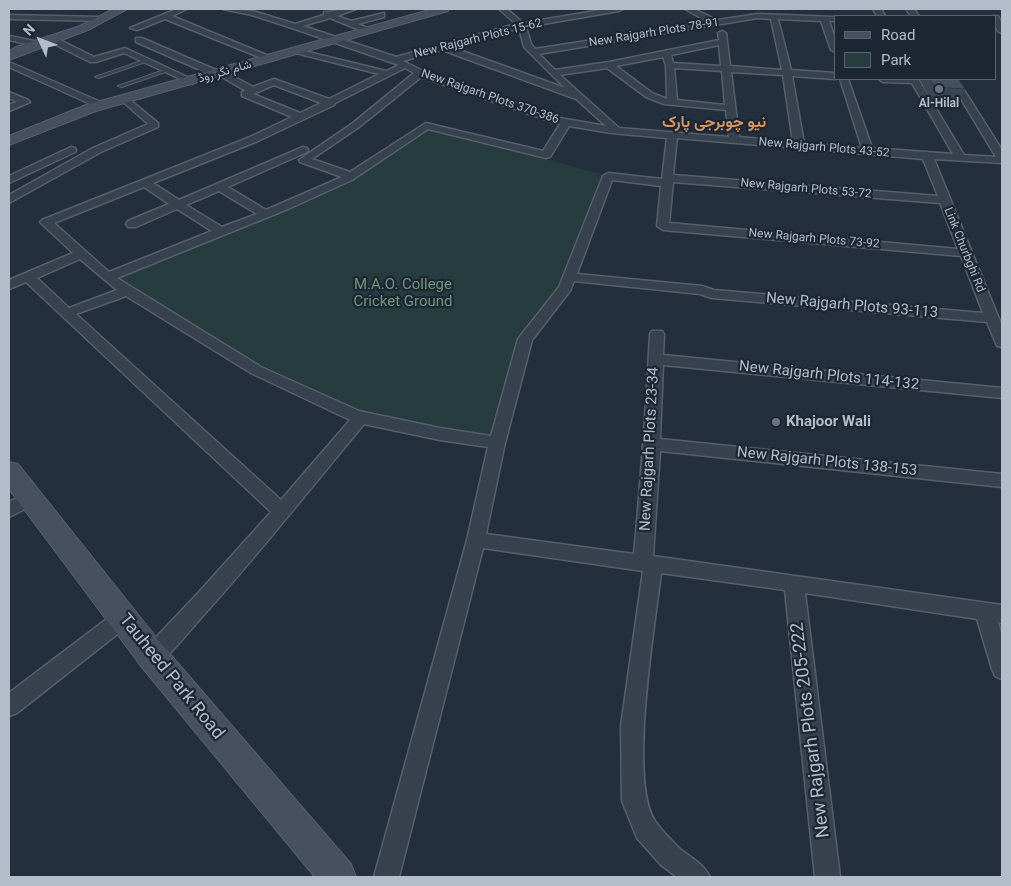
<!DOCTYPE html>
<meta charset="utf-8">
<style>
body{margin:0}
#map{position:relative;width:1011px;height:886px;overflow:hidden;background:#242f3e;font-family:Roboto,sans-serif}
canvas{display:block}
.frame{position:absolute;inset:0;border:10px solid #b4bcc9;pointer-events:none}
.legend{position:absolute;left:834px;top:15px;width:162px;height:65px;box-sizing:border-box;background:#1d2633;border:1px solid #59626f;margin:0;padding:6px 9px;list-style:none;font-size:15px;color:#b4bcc9}
.legend li{display:flex;align-items:center;gap:10px;height:25px}
.legend b{width:25px;border:1px solid #59626f}
.north{position:absolute;left:15px;top:15px;width:50px;height:50px;-webkit-text-stroke:4px #1d2633;paint-order:stroke;rotate:313deg;font-size:14px;font-weight:700;line-height:20px;text-align:center;color:#b4bcc9}
.north::after{content:'';display:block;margin:auto;width:18px;height:22px;background:#b4bcc9;clip-path:polygon(50% 0,100% 100%,50% 72%,0 100%)}
</style>
<div id="map">
<canvas width="1011" height="886"></canvas>
<div class="frame"></div>
<ul class="legend">
<li><b style="height:6px;background:#465061"></b>Road</li>
<li><b style="height:14px;background:#263c3f"></b>Park</li>
</ul>
<div class="north">N</div>
</div>
<script>
const ctx = document.querySelector('canvas').getContext('2d');
ctx.lineJoin = 'round';
function paint(path, color) {
  ctx.fillStyle = color;
  ctx.fill(path, 'evenodd');
}
function trace(path, color, width, dash) {
  ctx.strokeStyle = color;
  ctx.lineWidth = width;
  ctx.lineCap = dash ? 'butt' : 'round';
  ctx.setLineDash(dash || []);
  ctx.stroke(path);
}
function label(font, color, halo, rows, align = 'center') {
  ctx.font = font + ' Roboto,Vazirmatn,sans-serif';
  ctx.lineWidth = 4.5;
  ctx.setLineDash([]);
  ctx.textBaseline = 'middle';
  ctx.strokeStyle = halo;
  ctx.fillStyle = color;
  for (const [text, x, y, turn = 0] of rows) {
    ctx.save();
    ctx.translate(x, y);
    ctx.rotate((+turn || 0) * Math.PI / 180);
    ctx.textAlign = isNaN(turn) ? turn : align;
    if (halo) ctx.strokeText(text, 0, 0);
    ctx.fillText(text, 0, 0);
    ctx.restore();
  }
}
paint(new Path2D(`
 M 426,126 L 608,176 L 565,288 L 525,339 L 497,443 L 361,417 L 256,370 L 107,277 L 351,176 Z`), '#263c3f');
trace(new Path2D(`
 M 1001,9 L 1002,11`), '#394c67', 3);
const lane = new Path2D(`
 M 147,59 L 151,60 L 99,78 L 95,77 Z
 M 167,69 L 171,70 L 122,87 L 118,86 Z`);
const street = new Path2D(`
 M 177,9 L 187,9 L 172,16 L 276,59 L 269,61 L 165,19 L 137,30 L 130,28 Z
 M 223,9 L 253,11 L 295,24 L 324,15 L 324,12 C 335,12 345,8 356,9 L 337,16 L 351,21 L 384,13 L 384,17 L 358,24 L 370,29 L 371,31 L 367,33 L 330,18 L 303,26 L 396,57 L 516,24 L 499,9 L 507,9 L 523,23 L 607,9 L 623,9 L 619,11 L 526,27 L 531,44 L 535,49 L 708,22 L 685,9 L 694,9 L 717,20 L 758,14 L 835,17 L 835,21 L 829,21 L 835,38 L 835,52 L 831,50 L 821,21 L 778,19 L 791,70 L 835,73 L 835,79 L 792,76 L 804,143 L 862,148 L 840,79 L 848,79 L 872,148 L 953,154 L 912,83 L 883,82 L 879,79 L 918,79 L 964,155 L 996,157 L 949,79 L 957,79 L 1002,150 L 1002,163 L 934,159 L 1002,326 L 1002,347 L 997,346 L 987,322 L 712,298 L 700,294 L 574,281 L 570,291 L 532,340 L 505,443 L 486,534 L 634,554 C 641,480 646,407 650,334 L 652,331 L 662,331 L 664,334 L 663,355 L 1002,388 L 1002,398 L 663,365 L 660,439 L 1002,474 L 1002,487 L 660,451 L 653,556 L 1002,605 L 1002,623 L 998,622 L 1002,636 L 1002,679 L 995,676 L 992,669 L 977,619 L 805,593 L 840,877 L 815,877 L 785,590 L 661,573 C 655,625 628,780 655,821 C 661,830 672,841 680,849 C 691,858 704,864 710,877 L 677,877 L 661,865 L 637,838 L 622,801 L 621,726 L 643,571 L 483,548 L 399,877 L 374,877 L 467,540 L 488,447 L 440,440 L 364,424 C 310,489 258,555 201,618 C 188,632 169,659 152,666 L 145,663 L 142,656 L 145,649 L 199,592 L 271,512 L 26,282 L 9,289 L 9,280 L 73,253 L 42,224 L 40,222 L 42,220 L 250,137 L 292,117 L 242,96 L 242,92 L 246,91 L 220,76 L 214,76 L 136,42 L 136,38 L 142,38 L 218,71 L 224,71 L 253,87 L 274,79 L 329,99 L 379,74 L 296,53 L 296,49 L 386,71 L 399,65 L 292,28 L 252,15 ZM 758,18 L 771,19 L 782,70 L 730,66 L 726,33 L 722,31 L 718,33 L 719,40 L 609,62 L 555,70 L 539,54 ZM 519,28 L 524,47 L 565,88 L 451,47 ZM 719,45 L 721,66 L 673,63 L 671,55 ZM 442,50 L 576,99 L 606,126 L 560,118 L 427,73 L 403,61 ZM 663,57 L 666,65 L 667,99 L 652,93 L 616,66 ZM 405,68 L 414,73 L 353,123 L 299,160 L 300,162 L 342,177 L 266,210 L 228,187 L 307,152 L 308,150 L 307,148 L 303,147 L 179,200 L 153,183 L 258,141 L 334,105 L 335,103 ZM 607,68 L 646,97 L 664,104 L 726,110 L 729,137 L 619,128 L 560,75 ZM 674,68 L 722,71 L 725,105 L 677,100 ZM 731,72 L 783,75 L 793,142 L 739,137 ZM 421,77 L 555,123 L 560,124 L 543,151 L 426,123 L 350,172 L 312,159 L 359,127 ZM 274,85 L 321,103 L 300,113 L 253,94 ZM 569,126 L 611,133 L 667,138 L 662,179 L 608,173 L 603,176 L 559,287 L 518,339 L 491,436 L 440,428 L 359,411 L 261,367 L 117,278 L 288,209 L 352,180 L 428,129 L 546,158 L 550,157 ZM 677,138 L 923,159 L 938,196 L 673,175 ZM 612,180 L 661,186 L 657,226 L 663,230 L 961,256 L 983,313 L 714,290 L 702,286 L 577,274 ZM 673,182 L 940,203 L 958,249 L 669,223 ZM 144,187 L 169,204 L 128,221 L 126,224 L 128,227 L 136,227 L 177,209 L 212,231 L 109,272 L 54,223 ZM 219,191 L 257,214 L 222,227 L 186,205 ZM 80,259 L 117,290 L 69,308 L 37,278 ZM 126,296 L 251,373 L 350,420 L 281,500 L 76,314 Z
 M 873,9 L 881,9 L 885,16 L 877,16 Z
 M 906,9 L 914,9 L 919,16 L 911,16 Z
 M 9,15 L 101,17 L 105,19 L 101,21 L 9,19 Z
 M 993,16 L 998,16 C 1002,22 1002,26 1002,33 C 995,32 995,23 995,16 Z
 M 9,36 L 39,42 L 40,44 L 36,46 L 9,40 Z
 M 48,37 L 54,37 L 94,57 L 125,48 L 196,81 L 192,84 L 189,83 L 124,53 L 96,62 L 90,62 L 48,41 Z
 M 9,62 L 103,103 L 105,105 L 100,108 L 97,107 L 9,67 Z
 M 9,92 L 28,100 L 30,102 L 9,111 L 9,105 L 17,102 L 9,98 Z
 M 125,96 L 158,123 L 158,127 L 101,152 L 9,203 L 9,195 L 93,148 L 148,124 L 122,101 L 122,97 Z
 M 71,147 L 75,148 L 76,150 L 75,152 L 9,183 L 9,176 Z
 M 31,491 L 37,493 L 40,498 L 37,503 L 9,517 L 9,502 Z
 M 123,609 L 130,612 L 133,618 L 130,624 L 17,713 L 9,716 L 9,693 L 116,612 Z`);
const secondary = new Path2D(`
 M 114,9 L 127,9 L 88,30 L 9,60 L 9,51 L 16,47 L 80,26 Z
 M 433,9 L 449,9 L 448,11 L 96,111 L 9,145 L 9,136 L 86,105 Z
 M 9,462 L 18,464 L 163,646 L 351,864 L 356,877 L 315,877 L 141,666 L 9,489 Z`);
trace(lane, '#565f6c', 2);
trace(street, '#565f6c', 3);
trace(secondary, '#565f6c', 2);
paint(lane, '#38414e');
paint(street, '#38414e');
paint(secondary, '#465061');
paint(new Path2D(`
 M 920,79 L 958,79 L 965,89 L 960,101 L 930,99 Z`), '#3b4654');
const building = new Path2D(`
 M 930,79 L 958,79 L 965,89 L 935,87 Z`);
paint(building, '#455162');
trace(building, '#303945', 1);
for (const [x, y, r, color] of [
 [939,89,5,"#6b7280"],
 [776,422,5,"#6b7280"]
]) {
  const dot = new Path2D();
  dot.arc(x, y, r, 0, 2 * Math.PI);
  ctx.fillStyle = color;
  ctx.fill(dot);
  trace(dot, '#1d2633', 2);
}
label('12px', '#b4bcc9', '#1d2633', [
 ["New Rajgarh Plots 78-91",654,33,-9],
 ["New Rajgarh Plots 15-62",478,39,-14],
 ["شام نگر روڈ",225,72,-16],
 ["New Rajgarh Plots 370-386",490,97,19],
 ["New Rajgarh Plots 43-52",824,148,5],
 ["New Rajgarh Plots 53-72",806,189,5],
 ["New Rajgarh Plots 73-92",814,239,5],
 ["Link Churbghi Rd",964,250,68]
]);
label('bold 12px', '#b4bcc9', '#1d2633', [
 ["Al-Hilal",939,104]
]);
label('15px', '#6b9a76', '#1d2633', [
 ["M.A.O. College",403,285],
 ["Cricket Ground",403,302]
]);
label('15px', '#b4bcc9', '#1d2633', [
 ["New Rajgarh Plots 93-113",852,306,5],
 ["New Rajgarh Plots 114-132",829,376,6],
 ["New Rajgarh Plots 23-34",650,449,-87],
 ["New Rajgarh Plots 138-153",827,462,6]
]);
label('bold 15px', '#b4bcc9', '#1d2633', [
 ["Khajoor Wali",786,422]
], 'left');
label('bold 16px', '#d59563', '#1d2633', [
 ["نیو چوبرجی پارک",714,123]
]);
label('18px', '#b4bcc9', '#1d2633', [
 ["Tauheed Park Road",171,677,51],
 ["New Rajgarh Plots 205-222",811,730,-97]
]);
</script>
